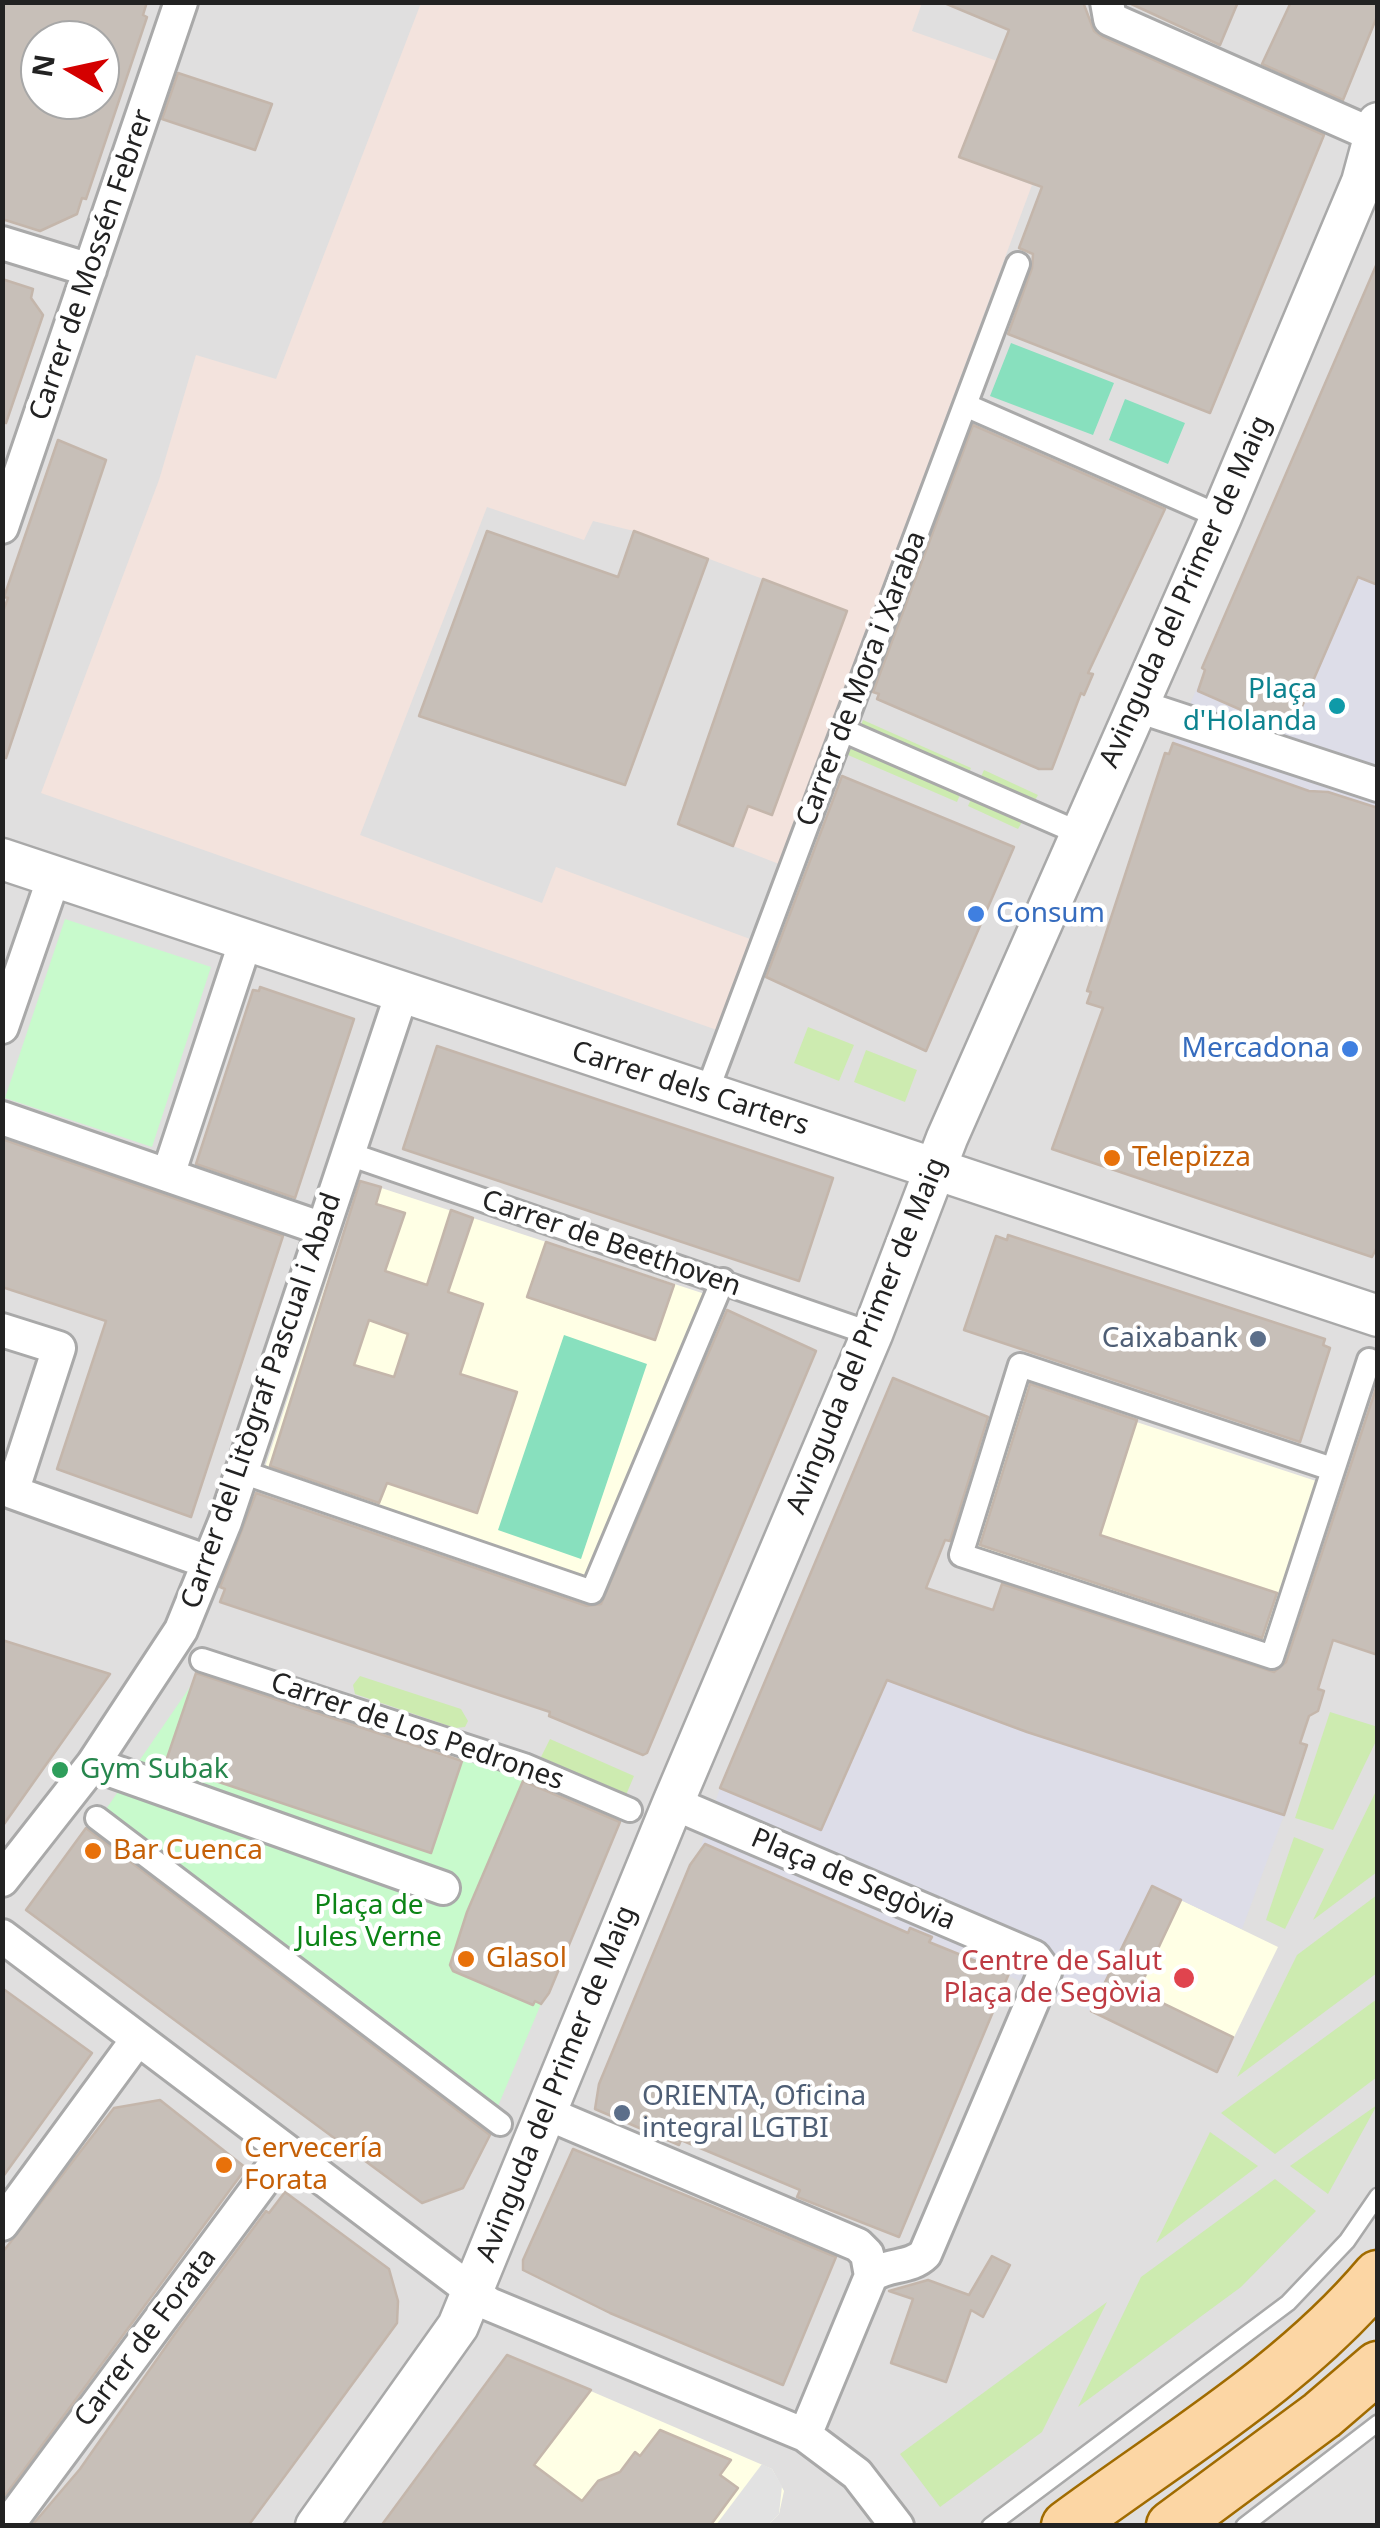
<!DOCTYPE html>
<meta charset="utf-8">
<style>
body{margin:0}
#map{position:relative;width:1380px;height:2528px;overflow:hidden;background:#f2efe9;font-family:"Noto Sans",sans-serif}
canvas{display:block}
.frame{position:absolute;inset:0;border:5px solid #222;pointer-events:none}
.north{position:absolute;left:20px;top:20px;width:100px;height:100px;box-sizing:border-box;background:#fff;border:2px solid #a7a7a7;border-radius:50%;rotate:279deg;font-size:28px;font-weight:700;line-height:40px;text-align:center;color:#222}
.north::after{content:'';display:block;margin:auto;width:35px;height:45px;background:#d40000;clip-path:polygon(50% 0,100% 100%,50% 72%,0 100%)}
</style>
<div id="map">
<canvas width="1380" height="2528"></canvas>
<div class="frame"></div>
<div class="north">N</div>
</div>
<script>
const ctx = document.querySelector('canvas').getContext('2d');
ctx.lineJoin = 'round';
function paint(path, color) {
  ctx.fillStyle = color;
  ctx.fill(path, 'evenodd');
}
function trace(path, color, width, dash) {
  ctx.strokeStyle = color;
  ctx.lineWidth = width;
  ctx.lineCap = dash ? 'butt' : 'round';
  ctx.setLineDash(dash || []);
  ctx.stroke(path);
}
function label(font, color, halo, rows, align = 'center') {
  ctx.font = font + ' "Noto Sans",sans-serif';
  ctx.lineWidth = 9;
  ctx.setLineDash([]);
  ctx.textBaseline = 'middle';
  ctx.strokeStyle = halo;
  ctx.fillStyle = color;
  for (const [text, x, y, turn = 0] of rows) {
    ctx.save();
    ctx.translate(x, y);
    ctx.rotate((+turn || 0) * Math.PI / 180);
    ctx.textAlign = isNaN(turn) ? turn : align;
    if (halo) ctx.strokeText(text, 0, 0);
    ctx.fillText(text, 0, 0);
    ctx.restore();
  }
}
paint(new Path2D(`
 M 3,3 L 1377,3 L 1377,2525 L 3,2525 ZM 40,40 L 100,40 L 100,100 L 40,100 Z`), '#e0dfdf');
paint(new Path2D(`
 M 360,1181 L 705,1294 L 585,1580 L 263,1473 Z
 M 1027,1386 L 1316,1481 L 1262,1644 L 974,1549 Z
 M 1152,1886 L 1278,1947 L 1217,2072 L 1118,2024 L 1119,2021 L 1091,2011 Z
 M 507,2355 L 772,2469 L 784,2491 L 779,2514 L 768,2525 L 381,2526 Z`), '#ffffe5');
paint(new Path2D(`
 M 421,3 L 922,3 L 912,31 L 997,61 L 959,157 L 1032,185 L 779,864 L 733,846 L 748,806 L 772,815 L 763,579 L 634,531 L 593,521 L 584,540 L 487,507 L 360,835 L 542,903 L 556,867 L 750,939 L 717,1030 L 41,793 L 159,480 L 196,355 L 276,379 Z`), '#f3e3dd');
paint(new Path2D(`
 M 863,720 L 971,768 L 957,802 L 848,755 Z
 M 984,770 L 1038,795 L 1018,829 L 968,806 Z
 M 808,1027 L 854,1045 L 839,1081 L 794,1063 Z
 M 866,1050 L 917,1070 L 905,1102 L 854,1082 Z
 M 360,1676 L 461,1709 L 468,1721 L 465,1727 L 455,1728 L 355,1694 L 353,1685 Z
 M 1330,1712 L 1378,1727 L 1377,1739 L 1333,1830 L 1295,1818 Z
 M 550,1739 L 634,1776 L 626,1795 L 541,1757 Z
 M 1377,1789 L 1377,1872 L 1313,1920 Z
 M 1294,1837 L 1324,1849 L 1285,1929 L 1266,1920 Z
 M 1377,1895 L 1377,1973 L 1237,2077 L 1297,1955 Z
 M 1377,1999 L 1377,2077 L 1275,2154 L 1221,2113 Z
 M 1377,2105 L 1328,2194 L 1290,2166 Z
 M 1210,2132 L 1258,2166 L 1156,2243 Z
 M 1275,2179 L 1316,2211 L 1241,2287 L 1078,2407 L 1141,2277 Z
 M 1107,2302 L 1042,2432 L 940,2507 L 900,2454 Z`), '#cdebb0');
paint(new Path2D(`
 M 65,919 L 211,967 L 152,1147 L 5,1098 Z
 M 203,1668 L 171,1761 L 428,1846 L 460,1753 L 529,1776 L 450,1965 L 541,2004 L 490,2125 L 91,1831 Z`), '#c8facc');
paint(new Path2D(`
 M 1011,343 L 1114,383 L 1093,435 L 990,396 Z
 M 1125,399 L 1185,423 L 1168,464 L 1109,440 Z
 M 564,1335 L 647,1364 L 581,1559 L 498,1530 Z`), '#88e0be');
paint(new Path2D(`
 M 762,2464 L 772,2469 L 782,2486 L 779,2514 L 768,2525 L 716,2525 Z`), '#e2e2e2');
paint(new Path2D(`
 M 1354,575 L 1377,585 L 1377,813 L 1172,745 L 1198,686 L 1288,725 Z
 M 887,1680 L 1028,1732 L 1284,1815 L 1242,1929 L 1151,1886 L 1091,2011 L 701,1846 L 720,1788 L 832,1802 Z`), '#dddde8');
const building = new Path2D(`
 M 2,2 L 147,2 L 143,15 L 147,17 L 86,199 L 82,198 L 77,214 L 40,231 L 2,219 ZM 40,40 L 100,40 L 100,100 L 40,100 Z
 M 942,2 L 1083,2 L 1094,31 L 1102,37 L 1324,135 L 1210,413 L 1008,334 L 1032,268 L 1033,254 L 1019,248 L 1042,187 L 959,157 L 1009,30 Z
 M 1127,2 L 1238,2 L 1220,45 Z
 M 1291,2 L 1378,2 L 1378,14 L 1343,100 L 1262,64 Z
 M 178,73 L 272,104 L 255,150 L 162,119 Z
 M 1378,261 L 1378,585 L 1358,577 L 1300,711 L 1296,709 L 1287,730 L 1198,691 L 1205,670 L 1202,668 Z
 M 2,279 L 33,289 L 31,298 L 43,315 L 6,423 L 2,422 Z
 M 973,425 L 1165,509 L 1088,673 L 1093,674 L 1084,695 L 1081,693 L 1052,769 L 1039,769 L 942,727 L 877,699 L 879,694 L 873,692 Z
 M 58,440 L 106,460 L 6,758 L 2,758 L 2,614 L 8,598 L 4,597 Z
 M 487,531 L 618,577 L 634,531 L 708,559 L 625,785 L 419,716 Z
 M 763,579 L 847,611 L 772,815 L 748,806 L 733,846 L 678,824 Z
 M 1173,743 L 1309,791 L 1328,792 L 1378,808 L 1378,1245 L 1372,1257 L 1052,1149 L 1103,1008 L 1087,1003 L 1091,992 L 1087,991 L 1165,753 L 1169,754 Z
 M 842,776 L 1014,847 L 926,1051 L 766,977 Z
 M 260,987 L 354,1019 L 295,1198 L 196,1164 L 253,990 L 259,991 Z
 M 437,1046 L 833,1178 L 799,1281 L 403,1149 Z
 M 2,1139 L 283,1236 L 191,1517 L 57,1469 L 106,1321 L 2,1287 Z
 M 360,1181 L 381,1187 L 376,1204 L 405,1213 L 385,1271 L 427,1285 L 451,1210 L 473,1218 L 448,1292 L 483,1304 L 460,1374 L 517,1392 L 477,1513 L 387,1483 L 379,1503 L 270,1466 ZM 369,1320 L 408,1334 L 394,1377 L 354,1365 Z
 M 1008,1235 L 1325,1339 L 1323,1345 L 1330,1348 L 1300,1442 L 964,1330 L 996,1236 L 1007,1240 Z
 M 546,1242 L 674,1285 L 655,1340 L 527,1297 Z
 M 727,1310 L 816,1351 L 647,1753 L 643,1755 L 549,1716 L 550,1712 L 220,1602 L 225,1589 L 220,1587 L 256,1493 L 587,1606 L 601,1604 Z
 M 893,1378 L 988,1417 L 950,1541 L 945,1540 L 926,1588 L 993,1610 L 1002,1584 L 1274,1672 L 1286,1662 L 1378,1382 L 1378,1655 L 1333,1640 L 1318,1689 L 1324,1691 L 1318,1711 L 1309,1716 L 1300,1743 L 1307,1745 L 1284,1815 L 1027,1732 L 887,1680 L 821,1830 L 720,1788 Z
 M 1030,1384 L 1137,1420 L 1100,1535 L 1277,1593 L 1262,1638 L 980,1545 Z
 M 2,1640 L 110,1674 L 2,1827 Z
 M 196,1673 L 462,1761 L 431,1853 L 165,1764 Z
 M 523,1781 L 620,1822 L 549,1993 L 541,2004 L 535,2001 L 533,2005 L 453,1971 L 450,1965 L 467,1912 Z
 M 86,1828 L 490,2135 L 463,2188 L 422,2203 L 26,1910 Z
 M 705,1844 L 908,1933 L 910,1928 L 932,1937 L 929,1942 L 988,1966 L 990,1962 L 1010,1971 L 899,2237 L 797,2197 L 800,2190 L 681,2140 L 679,2145 L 595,2109 L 599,2084 L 690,1865 Z
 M 1152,1886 L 1181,1900 L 1138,1991 L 1233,2037 L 1217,2072 L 1091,2011 Z
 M 2,1988 L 92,2053 L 2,2178 Z
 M 160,2100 L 246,2168 L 4,2497 L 2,2253 L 114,2108 Z
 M 573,2149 L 836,2257 L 783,2385 L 610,2313 L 523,2270 L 523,2260 Z
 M 285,2192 L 389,2269 L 398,2301 L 397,2323 L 304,2450 L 248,2526 L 38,2526 L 34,2523 L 80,2469 L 174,2335 L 266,2211 L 269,2213 Z
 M 992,2256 L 1010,2265 L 983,2317 L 971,2310 L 946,2382 L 891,2363 L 913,2299 L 889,2291 L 928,2280 L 969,2295 Z
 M 507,2355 L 591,2390 L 534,2465 L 582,2501 L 598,2481 L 620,2472 L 635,2452 L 640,2456 L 660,2430 L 731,2460 L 720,2475 L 738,2488 L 710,2526 L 381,2526 Z`);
paint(building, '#c7bfb8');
trace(building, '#c4b6ab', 2.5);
const service = new Path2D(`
 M 990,2526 L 1288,2303 L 1347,2241 L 1378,2196
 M 1244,2526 L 1378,2423`);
const pedestrian = new Path2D(`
 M 965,405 L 1221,517
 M 842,730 L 1079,833
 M 706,1094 L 1018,264
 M 349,1154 L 872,1334
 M 1332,1469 L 1020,1365 L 961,1555 L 1272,1657 L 1369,1360
 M 242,1472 L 592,1592 L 723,1280
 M 202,1660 L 524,1765 L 630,1810
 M 97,1818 L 500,2124`);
const minor = new Path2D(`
 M 1107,2 L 1110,19 L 1378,137
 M 2,243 L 90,270
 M 2,527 L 181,2
 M 1138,706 L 1378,785
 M 2,1027 L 54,877
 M 2,1118 L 323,1229
 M 168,1175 L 246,940
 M 2,1330 L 59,1348 L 12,1492 L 208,1562
 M 93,1764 L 443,1888
 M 673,1803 L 1034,1957 L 1045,1972 L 925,2254 C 910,2269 888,2263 871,2276 L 805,2435
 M 2,1880 L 93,1764 L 181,1630 L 225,1522 L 402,993
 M 2,1936 L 489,2304 L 805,2435 L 857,2474 L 897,2526
 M 546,2113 L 858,2245 L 867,2254 L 871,2276
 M 2,2224 L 137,2040
 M 7,2526 L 285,2151`);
const tertiary = new Path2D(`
 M 2,859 L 1378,1316
 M 316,2526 L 458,2326 L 673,1803 L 872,1334 L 947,1138 L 1221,517 L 1362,182 L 1378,123`);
const primary = new Path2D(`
 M 1067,2526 C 1172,2448 1293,2377 1378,2276
 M 1172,2526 L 1322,2415 L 1378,2367`);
trace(service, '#a9a9a9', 20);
trace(pedestrian, '#a9a9a9', 28);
trace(minor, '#a9a9a9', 38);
trace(tertiary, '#a9a9a9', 45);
trace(primary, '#a06b00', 55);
trace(service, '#fff', 15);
trace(pedestrian, '#fff', 22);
trace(minor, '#fff', 32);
trace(tertiary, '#fff', 40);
trace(primary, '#fcd6a4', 50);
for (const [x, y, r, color] of [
 [1337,706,10,"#0f9aa8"],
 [976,914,10,"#3f7fe0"],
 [1350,1049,10,"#3f7fe0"],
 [1112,1158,10,"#e8710a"],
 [1258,1339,10,"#5c6f8a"],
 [60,1770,10,"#2e9e5b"],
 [93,1851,10,"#e8710a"],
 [466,1959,10,"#e8710a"],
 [1184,1978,12,"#e0444e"],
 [622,2113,10,"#5c6f8a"],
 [224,2165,10,"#e8710a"]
]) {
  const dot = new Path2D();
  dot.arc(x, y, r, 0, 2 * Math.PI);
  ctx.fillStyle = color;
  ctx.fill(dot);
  trace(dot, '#fff', 4);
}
label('28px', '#222', '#fff', [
 ["Carrer de Mossén Febrer",92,265,-71],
 ["Avinguda del Primer de Maig",1186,592,-66],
 ["Carrer de Mora i Xaraba",862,679,-69],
 ["Carrer dels Carters",690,1089,18],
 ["Carrer de Beethoven",611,1244,19],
 ["Avinguda del Primer de Maig",867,1336,-68],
 ["Carrer del Litògraf Pascual i Abad",262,1401,-71],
 ["Carrer de Los Pedrones",417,1732,19],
 ["Plaça de Segòvia",853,1880,23],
 ["Avinguda del Primer de Maig",557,2084,-68],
 ["Carrer de Forata",146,2338,-53]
]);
label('28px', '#0d838f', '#fff', [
 ["Plaça",1317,690],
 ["d'Holanda",1317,722]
], 'right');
label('28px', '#366cbe', '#fff', [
 ["Consum",996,914],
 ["Mercadona",1330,1049,"right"]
], 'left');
label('28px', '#c56008', '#fff', [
 ["Telepizza",1132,1158],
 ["Bar Cuenca",113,1851],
 ["Glasol",486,1959],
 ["Cervecería",244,2149],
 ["Forata",244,2181]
], 'left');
label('28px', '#4e5e75', '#fff', [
 ["Caixabank",1238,1339],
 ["ORIENTA, Oficina",642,2097,"left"],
 ["integral LGTBI",642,2129,"left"]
], 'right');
label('28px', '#27864d', '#fff', [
 ["Gym Subak",80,1770]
], 'left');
label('28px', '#0c8416', '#fff', [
 ["Plaça de",369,1906],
 ["Jules Verne",369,1938]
]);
label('28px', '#be3a42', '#fff', [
 ["Centre de Salut",1162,1962],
 ["Plaça de Segòvia",1162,1994]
], 'right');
</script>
